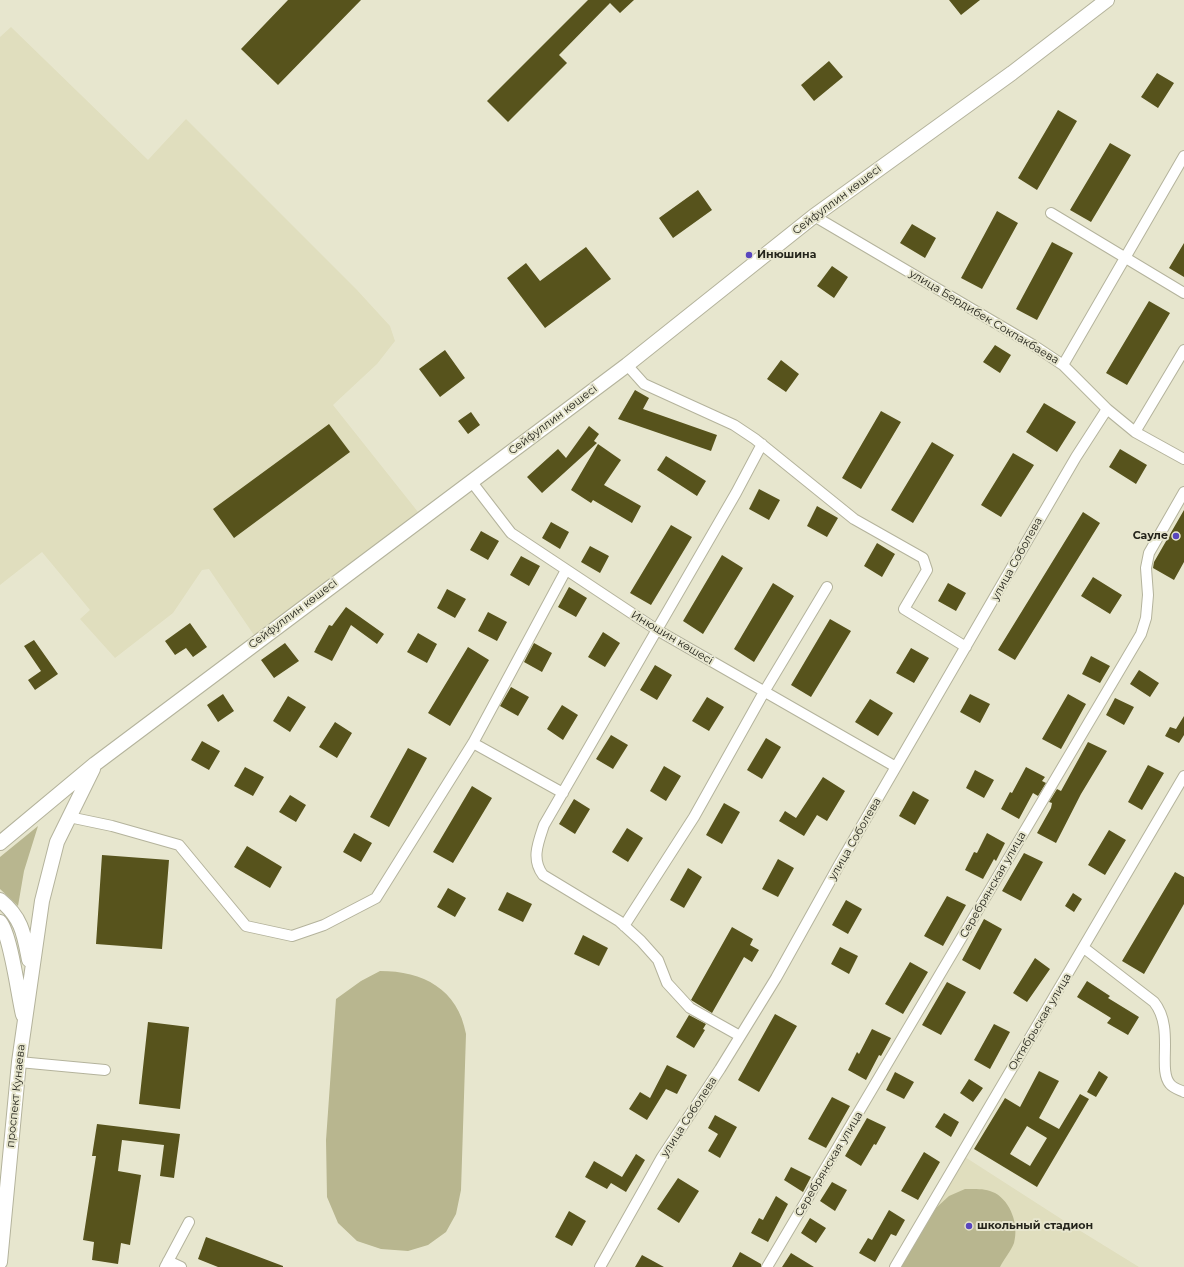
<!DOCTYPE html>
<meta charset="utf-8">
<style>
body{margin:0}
canvas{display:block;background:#e7e6ce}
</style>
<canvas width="1184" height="1267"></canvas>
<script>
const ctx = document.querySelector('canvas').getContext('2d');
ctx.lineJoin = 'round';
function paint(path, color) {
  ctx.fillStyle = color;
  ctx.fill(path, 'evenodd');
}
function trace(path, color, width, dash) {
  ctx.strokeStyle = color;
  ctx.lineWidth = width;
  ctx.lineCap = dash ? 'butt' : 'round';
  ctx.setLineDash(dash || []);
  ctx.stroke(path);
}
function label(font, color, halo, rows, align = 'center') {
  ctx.font = font + ' Montserrat,sans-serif';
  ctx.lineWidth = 4;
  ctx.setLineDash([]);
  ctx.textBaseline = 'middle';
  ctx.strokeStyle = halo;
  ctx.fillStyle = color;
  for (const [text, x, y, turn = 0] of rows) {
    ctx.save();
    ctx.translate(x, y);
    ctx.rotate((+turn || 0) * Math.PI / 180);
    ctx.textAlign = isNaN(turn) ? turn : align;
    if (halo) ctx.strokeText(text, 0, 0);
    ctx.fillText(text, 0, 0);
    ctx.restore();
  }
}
paint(new Path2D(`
 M 11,27 L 148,160 L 186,119 L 357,290 L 390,326 L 395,341 L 377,364 L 333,405 L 422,517 L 258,641 L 209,569 L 202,570 L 173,613 L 115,658 L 80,619 L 90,610 L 42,552 L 0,585 L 0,37 Z
 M 965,1157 L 1066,1222 L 1139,1267 L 901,1267 Z`), '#e0debe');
paint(new Path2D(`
 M 38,826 L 24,871 L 18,906 L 0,889 L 0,857 Z
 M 380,971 C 423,971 458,989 466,1034 L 461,1190 L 456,1214 L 446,1232 L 428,1245 L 408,1251 L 381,1249 L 357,1241 L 338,1223 L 327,1197 L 326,1140 L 336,999 L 361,981 Z
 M 965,1189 C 975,1189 986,1188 995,1193 C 1011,1202 1019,1225 1014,1243 C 1011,1251 1004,1259 1000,1267 L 901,1267 L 936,1208 L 949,1196 Z`), '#b8b68f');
paint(new Path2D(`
 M 288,0 L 361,0 L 278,85 L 241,49 Z
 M 588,0 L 634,0 L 620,13 L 610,3 L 559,55 L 567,63 L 508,122 L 487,101 Z
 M 949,0 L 980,0 L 961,15 Z
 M 829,61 L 843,77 L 814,101 L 801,85 Z
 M 1157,73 L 1174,83 L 1158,108 L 1141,97 Z
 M 1058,110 L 1077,121 L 1037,190 L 1018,178 Z
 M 1110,143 L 1131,155 L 1091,222 L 1070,210 Z
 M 698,190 L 712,210 L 673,238 L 659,218 Z
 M 997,211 L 1018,223 L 982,289 L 961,278 Z
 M 912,224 L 936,238 L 925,258 L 900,243 Z
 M 1052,242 L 1073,253 L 1037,320 L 1016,309 Z
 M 1184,243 L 1184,277 L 1169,268 Z
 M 586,247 L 611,279 L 545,328 L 507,278 L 526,263 L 540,281 Z
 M 832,266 L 848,277 L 834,298 L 817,286 Z
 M 1149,301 L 1170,313 L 1127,385 L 1106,373 Z
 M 995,345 L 1011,355 L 1000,373 L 983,362 Z
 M 445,350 L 465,378 L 440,397 L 419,369 Z
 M 781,360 L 799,374 L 786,392 L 767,379 Z
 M 635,390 L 649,398 L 643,409 L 717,435 L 711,451 L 618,419 Z
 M 1044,403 L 1076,422 L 1057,452 L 1026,432 Z
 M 881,411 L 901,422 L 861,489 L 842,478 Z
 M 471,412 L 480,425 L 468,434 L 458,421 Z
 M 329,424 L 350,452 L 234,538 L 213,509 Z
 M 589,426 L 599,434 L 594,441 L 597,443 L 542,493 L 527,477 L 558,449 L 566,458 Z
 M 932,442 L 954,455 L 913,523 L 891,510 Z
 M 598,444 L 621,460 L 604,485 L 641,506 L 632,523 L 593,500 L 591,503 L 571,490 Z
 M 1120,449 L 1147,465 L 1136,484 L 1109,467 Z
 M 1013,453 L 1034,465 L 1001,517 L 981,505 Z
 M 666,456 L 706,481 L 697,496 L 657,470 Z
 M 759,489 L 780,500 L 769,520 L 749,509 Z
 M 817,506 L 838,518 L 827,537 L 807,526 Z
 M 1184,510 L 1184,562 L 1174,580 L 1153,568 L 1154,562 Z
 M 1083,512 L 1100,523 L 1015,660 L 998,650 Z
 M 551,522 L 569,532 L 560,549 L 542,538 Z
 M 671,525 L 692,537 L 651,605 L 630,593 Z
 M 481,531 L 499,541 L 488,560 L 470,550 Z
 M 877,543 L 895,554 L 882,577 L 864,566 Z
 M 590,546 L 609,556 L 600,573 L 581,562 Z
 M 722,555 L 743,568 L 703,634 L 683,621 Z
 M 521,556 L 540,566 L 529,586 L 510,575 Z
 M 1093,577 L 1122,595 L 1110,614 L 1081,596 Z
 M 773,583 L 794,596 L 754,662 L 734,649 Z
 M 948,583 L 966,593 L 956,611 L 938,601 Z
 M 569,587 L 587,598 L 576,617 L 558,607 Z
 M 447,589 L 466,599 L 455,618 L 437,608 Z
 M 346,607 L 384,634 L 377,644 L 351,625 L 332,661 L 314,652 L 316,649 L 315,650 L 329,625 L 332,626 Z
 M 488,612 L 507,622 L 497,641 L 478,631 Z
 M 830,619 L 851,631 L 811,697 L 791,685 Z
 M 190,623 L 207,647 L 193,657 L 186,648 L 175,655 L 165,641 Z
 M 603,632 L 620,643 L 605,667 L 588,657 Z
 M 418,633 L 437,644 L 427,663 L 407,652 Z
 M 34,640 L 58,674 L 35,690 L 28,680 L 41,671 L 24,646 Z
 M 285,643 L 299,661 L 274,678 L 261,660 Z
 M 534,643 L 552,653 L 542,672 L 524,662 Z
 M 468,647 L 489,660 L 450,726 L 428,713 Z
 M 911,648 L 929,658 L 914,683 L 896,673 Z
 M 1091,656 L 1110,666 L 1100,683 L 1082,674 Z
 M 655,665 L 672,675 L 657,700 L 640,690 Z
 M 1139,670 L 1159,683 L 1150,697 L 1130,684 Z
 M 511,687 L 529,697 L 518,716 L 500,706 Z
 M 223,694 L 234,711 L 218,722 L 207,705 Z
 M 970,694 L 990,704 L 980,723 L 960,712 Z
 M 1068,694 L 1086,704 L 1061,749 L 1042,739 Z
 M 288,696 L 306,707 L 290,732 L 273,721 Z
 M 707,697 L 724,707 L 709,731 L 692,721 Z
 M 1115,698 L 1134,707 L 1124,725 L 1106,715 Z
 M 870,699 L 893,713 L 878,736 L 855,722 Z
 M 562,705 L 578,715 L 563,740 L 547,729 Z
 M 1184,716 L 1184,735 L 1179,743 L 1165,736 L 1170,727 L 1176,729 Z
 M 335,722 L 352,733 L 337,758 L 319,747 Z
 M 611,735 L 628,745 L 613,769 L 596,759 Z
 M 766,738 L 781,747 L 762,779 L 747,770 Z
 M 202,741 L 220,751 L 209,770 L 191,760 Z
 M 1088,742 L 1107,751 L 1081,794 L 1056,843 L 1037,833 L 1051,808 L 1052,803 L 1049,802 L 1057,789 L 1061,791 Z
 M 408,748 L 427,758 L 389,827 L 370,817 Z
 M 1148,765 L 1164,773 L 1142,810 L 1128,802 Z
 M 664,766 L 681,776 L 666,801 L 650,791 Z
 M 245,767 L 264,777 L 253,796 L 234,786 Z
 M 1026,767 L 1045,777 L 1042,781 L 1046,783 L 1038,796 L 1033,793 L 1019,819 L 1001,809 L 1010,792 L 1012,793 Z
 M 975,770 L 994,780 L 984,798 L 966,788 Z
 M 823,777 L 845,791 L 827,821 L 817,815 L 804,836 L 779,821 L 785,811 L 796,818 Z
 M 472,786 L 492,798 L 453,863 L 433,852 Z
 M 913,791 L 929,800 L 915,825 L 899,816 Z
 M 290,795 L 306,805 L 296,822 L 279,812 Z
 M 574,799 L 590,809 L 575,834 L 559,824 Z
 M 724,803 L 740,812 L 722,844 L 706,835 Z
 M 627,828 L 643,838 L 628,862 L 612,852 Z
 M 1109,830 L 1126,840 L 1105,875 L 1088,865 Z
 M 354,833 L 372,843 L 361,862 L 343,852 Z
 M 987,833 L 1005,843 L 996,861 L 994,859 L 983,879 L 965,870 L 974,852 L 977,853 Z
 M 247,846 L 282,867 L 270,888 L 234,867 Z
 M 1024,853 L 1043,862 L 1021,901 L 1002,891 Z
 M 102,855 L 169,860 L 162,949 L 96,944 Z
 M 778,859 L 794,868 L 778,897 L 762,889 Z
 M 688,868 L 702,877 L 684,908 L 670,900 Z
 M 1175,872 L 1184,877 L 1184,904 L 1144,974 L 1122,961 Z
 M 448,888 L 466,898 L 455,917 L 437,907 Z
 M 507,892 L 532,904 L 523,922 L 498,910 Z
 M 1073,893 L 1082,899 L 1074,912 L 1065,906 Z
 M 947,896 L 966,905 L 943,946 L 924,936 Z
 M 846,900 L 862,909 L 848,934 L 832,925 Z
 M 984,919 L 1002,929 L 980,970 L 962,960 Z
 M 732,927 L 753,939 L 750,945 L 759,950 L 752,962 L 744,957 L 712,1013 L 691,1000 Z
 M 583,935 L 608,948 L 599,966 L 574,954 Z
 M 840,947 L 858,956 L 849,974 L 831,964 Z
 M 1035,958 L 1050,969 L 1027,1002 L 1013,993 Z
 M 910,962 L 928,972 L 903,1014 L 885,1004 Z
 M 1087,981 L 1110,996 L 1108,998 L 1139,1017 L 1128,1035 L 1107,1023 L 1111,1018 L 1077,997 Z
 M 947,982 L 966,992 L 941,1035 L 922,1025 Z
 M 775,1014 L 797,1026 L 759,1092 L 738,1080 Z
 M 689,1015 L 706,1024 L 703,1029 L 705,1030 L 694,1048 L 676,1037 Z
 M 148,1022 L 189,1027 L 180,1109 L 139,1104 Z
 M 994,1024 L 1010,1032 L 990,1069 L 974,1060 Z
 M 872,1029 L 891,1038 L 881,1056 L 879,1055 L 866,1080 L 848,1070 L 857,1052 L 859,1054 Z
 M 667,1065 L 687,1075 L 677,1094 L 666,1089 L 647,1120 L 629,1109 L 640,1092 L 650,1098 Z
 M 1039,1071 L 1059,1081 L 1039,1118 L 1059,1129 L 1080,1094 L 1089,1099 L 1037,1187 L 974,1149 L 1005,1098 L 1020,1107 ZM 1027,1126 L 1047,1138 L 1030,1166 L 1010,1154 Z
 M 1099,1071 L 1108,1077 L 1096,1097 L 1087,1092 Z
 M 895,1072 L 914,1082 L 904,1099 L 886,1090 Z
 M 969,1079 L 983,1088 L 973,1102 L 960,1093 Z
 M 832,1097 L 850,1106 L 826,1148 L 808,1139 Z
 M 944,1113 L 959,1122 L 951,1137 L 935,1127 Z
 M 715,1115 L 737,1127 L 720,1158 L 708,1151 L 718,1134 L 708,1128 Z
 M 867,1118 L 886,1127 L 876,1145 L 874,1144 L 861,1166 L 845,1156 Z
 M 97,1124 L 180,1134 L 174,1178 L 160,1176 L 164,1145 L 122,1140 L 118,1171 L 141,1175 L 130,1245 L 121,1243 L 118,1264 L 92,1260 L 94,1242 L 83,1240 L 96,1156 L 92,1156 Z
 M 924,1152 L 940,1162 L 918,1200 L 901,1191 Z
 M 636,1154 L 645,1160 L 626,1192 L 611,1183 L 607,1189 L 585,1177 L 594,1161 L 622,1177 Z
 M 791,1167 L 811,1177 L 803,1192 L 784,1180 Z
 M 678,1178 L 699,1191 L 679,1223 L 657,1209 Z
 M 832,1182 L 847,1190 L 835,1211 L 820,1201 Z
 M 776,1196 L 788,1204 L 768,1242 L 751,1233 L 759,1218 L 763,1220 Z
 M 889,1210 L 905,1220 L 896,1236 L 891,1234 L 875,1262 L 859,1253 L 868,1238 L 872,1240 Z
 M 569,1211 L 586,1221 L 572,1246 L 555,1237 Z
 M 810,1218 L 826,1228 L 816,1243 L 801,1233 Z
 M 206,1237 L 283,1266 L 283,1267 L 218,1267 L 198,1259 Z
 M 740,1252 L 761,1264 L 761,1267 L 732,1267 Z
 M 791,1253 L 814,1267 L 782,1267 Z
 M 642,1255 L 664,1267 L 635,1267 Z`), '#57531c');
const street = new Path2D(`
 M 1051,213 L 1184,293
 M 814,216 L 1033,345 L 1063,365 L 1107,409 L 1135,432 L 1184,459
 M 627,365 L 644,384 L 734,425 L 755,439 L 854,519 L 923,558 L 927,570 L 904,609 L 966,647
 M 1063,365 L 1184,156
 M 1135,432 L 1184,350
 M 471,481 L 511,533 L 657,630 L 896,767
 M 473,743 L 563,793
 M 69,817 L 112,826 L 179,845 L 246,926 L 292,936 L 324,925 L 376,898 L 473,743 L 566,570
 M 624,926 L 694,817 L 764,692 L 827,587
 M 1084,948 L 1154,1002 C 1175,1028 1157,1069 1170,1084 C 1173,1088 1180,1090 1184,1092
 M 740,1036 L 690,1008 L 667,983 L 658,960 L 641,941 L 619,921 L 543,875 C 531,859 538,843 544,825 L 736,493 L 762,444
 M 19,1062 L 105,1070
 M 168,1261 L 181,1267
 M 165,1267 L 189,1222
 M 600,1267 L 662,1157 L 720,1069 L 776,978 L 839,865 L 1034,529 L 1076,457 L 1107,409
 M 767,1267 L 1141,634 L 1146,618 L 1148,595 L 1146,568 L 1149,553 L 1184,492
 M 895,1267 L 1184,776`);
const secondary = new Path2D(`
 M 0,843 L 95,764 L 627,365 L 814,216 L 1012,73 L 1107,0
 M 0,900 C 22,918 24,934 29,960
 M 0,922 C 11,936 18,994 23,1015
 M 0,1262 L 19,1062 L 42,901 L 57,842 L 93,769`);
trace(street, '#b4b39c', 12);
trace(secondary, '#b4b39c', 16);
trace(street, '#fff', 10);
trace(secondary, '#fff', 14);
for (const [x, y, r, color] of [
 [749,255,4,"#5946be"],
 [1176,536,4,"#5946be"],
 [969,1226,4,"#5946be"]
]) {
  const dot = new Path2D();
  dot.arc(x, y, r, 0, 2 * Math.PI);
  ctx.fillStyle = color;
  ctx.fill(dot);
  trace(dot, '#e7e6ce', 1.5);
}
label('11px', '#24241b', '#e7e6ce', [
 ["Сейфуллин көшесі",837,200,-37],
 ["улица Бердибек Сокпакбаева",984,317,31],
 ["Сейфуллин көшесі",553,420,-37],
 ["улица Соболева",1017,559,-61],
 ["Сейфуллин көшесі",293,614,-37],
 ["Инюшин көшесі",672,638,31],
 ["улица Соболева",855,839,-60],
 ["Серебрянская улица",993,885,-60],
 ["Октябрьская улица",1040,1022,-59],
 ["проспект Кунаева",16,1096,-84],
 ["улица Соболева",689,1117,-57],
 ["Серебрянская улица",829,1164,-59]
]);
label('bold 11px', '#24241b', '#e7e6ce', [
 ["Инюшина",757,255],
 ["Сауле",1168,536,"right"],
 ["школьный стадион",977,1226]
], 'left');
</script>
